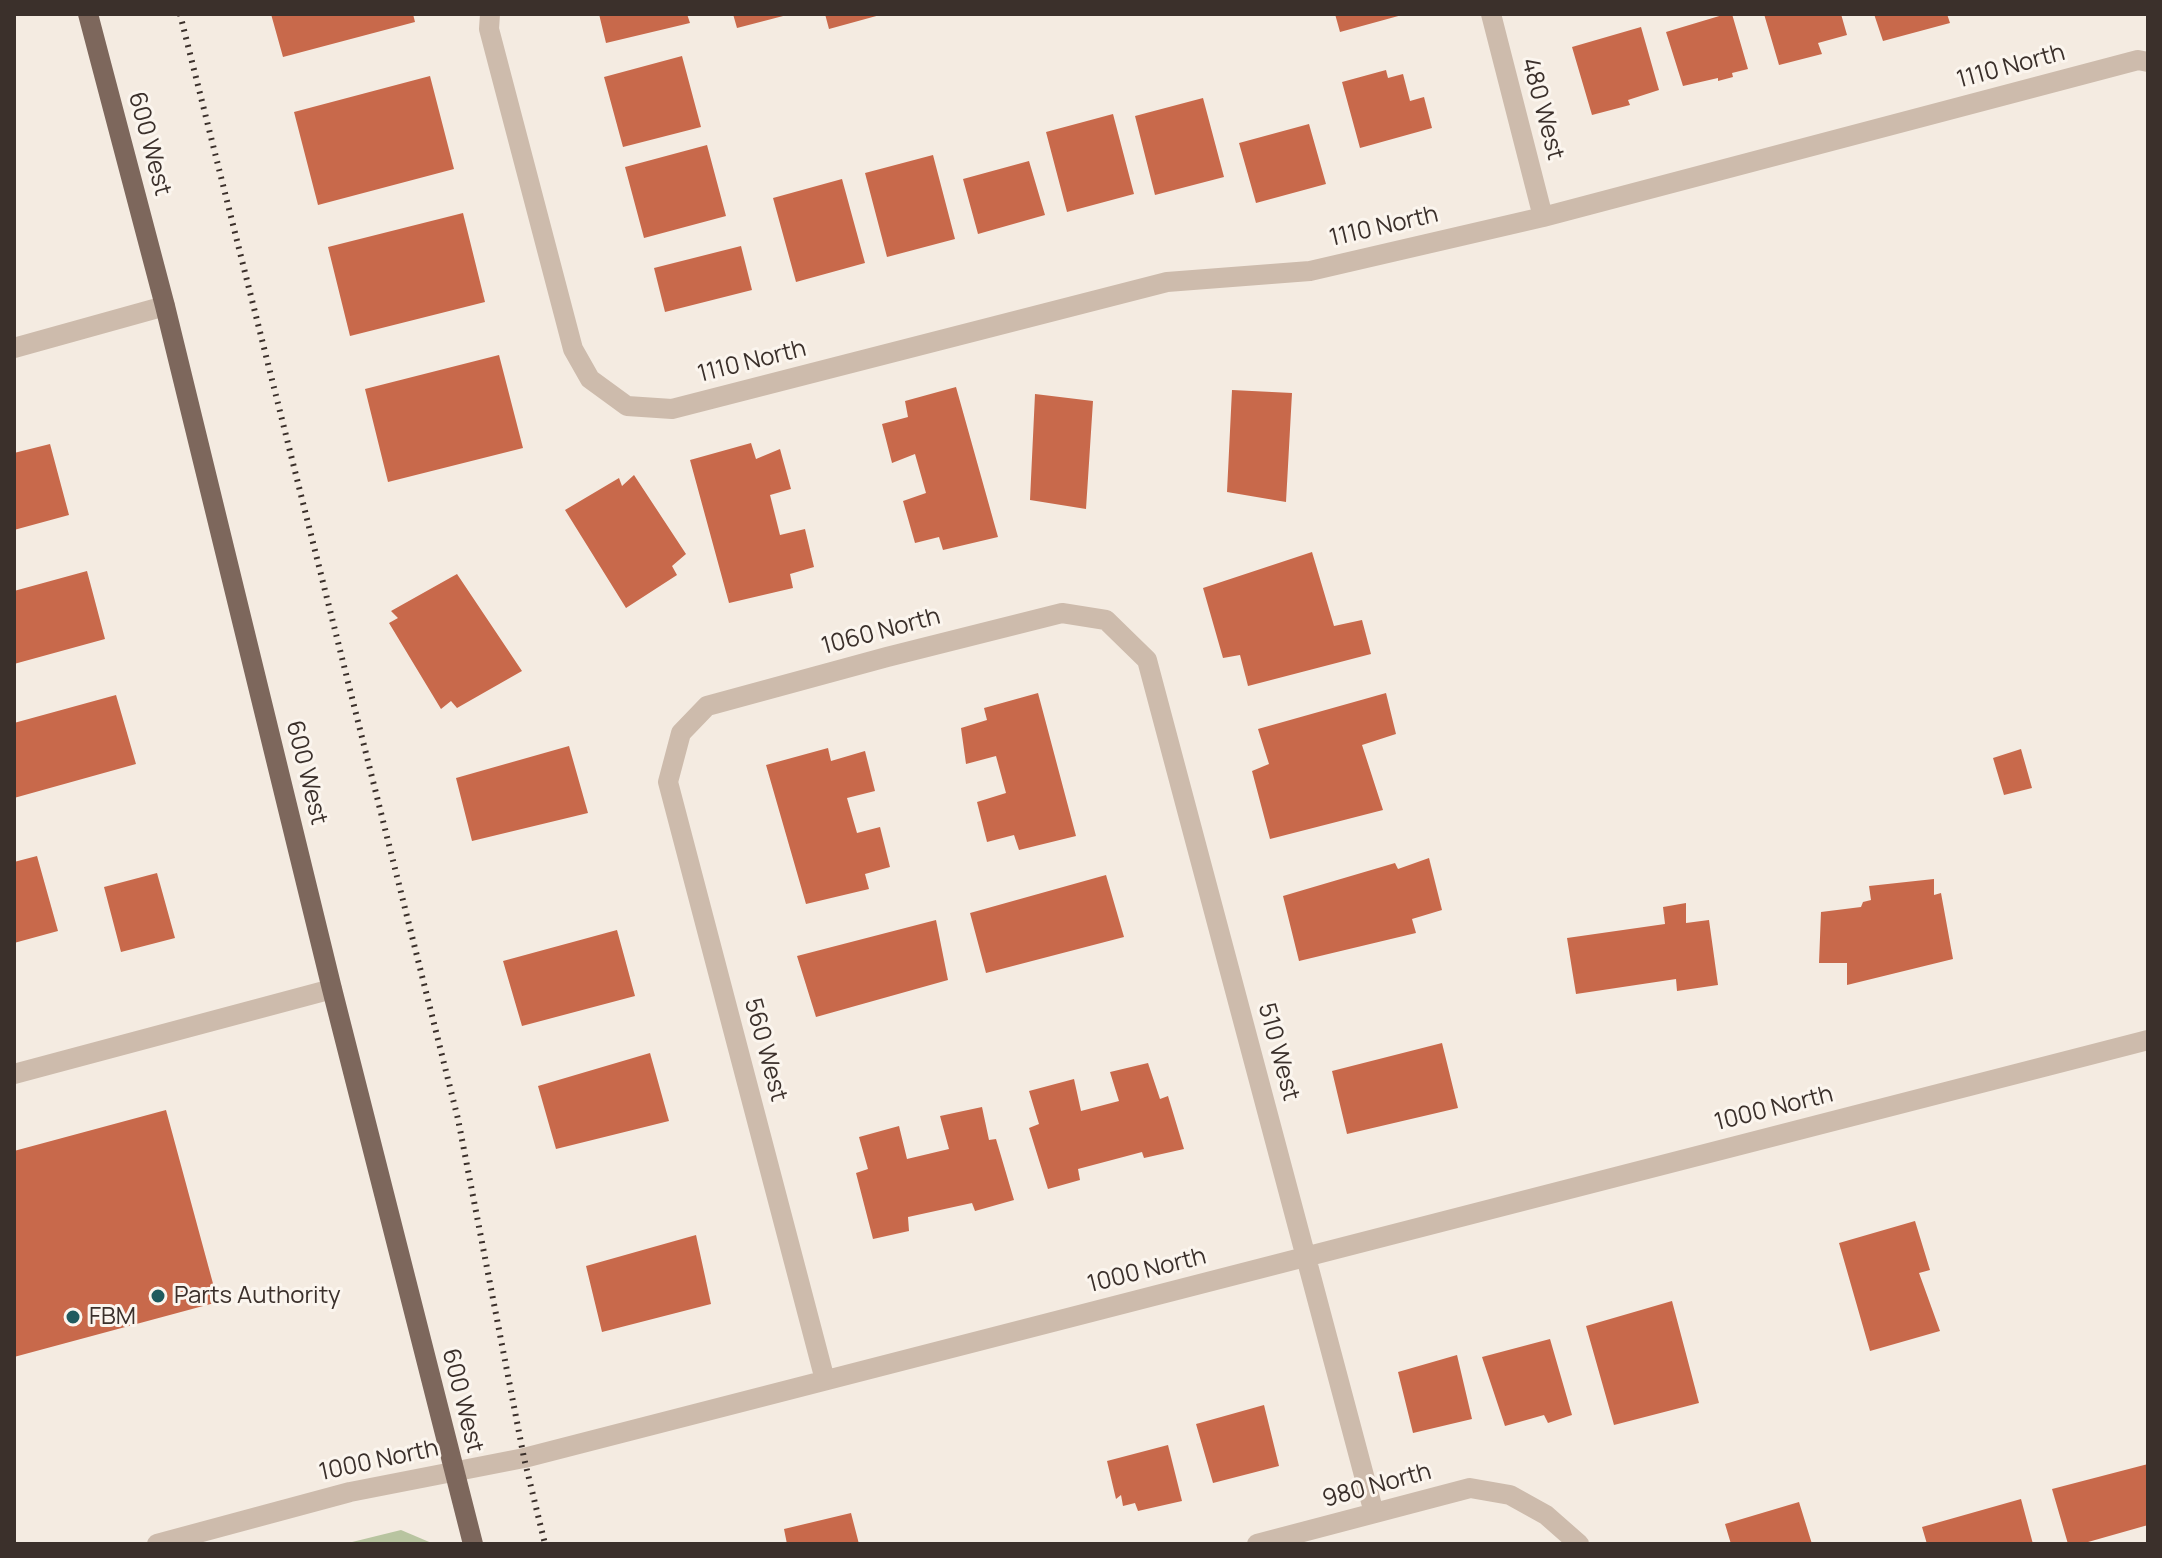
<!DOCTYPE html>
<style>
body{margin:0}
#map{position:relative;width:2162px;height:1558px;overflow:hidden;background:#f4ebe1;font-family:Manrope,sans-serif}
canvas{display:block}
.frame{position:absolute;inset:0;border:16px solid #3b302b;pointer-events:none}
</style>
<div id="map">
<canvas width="2162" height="1558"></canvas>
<div class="frame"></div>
</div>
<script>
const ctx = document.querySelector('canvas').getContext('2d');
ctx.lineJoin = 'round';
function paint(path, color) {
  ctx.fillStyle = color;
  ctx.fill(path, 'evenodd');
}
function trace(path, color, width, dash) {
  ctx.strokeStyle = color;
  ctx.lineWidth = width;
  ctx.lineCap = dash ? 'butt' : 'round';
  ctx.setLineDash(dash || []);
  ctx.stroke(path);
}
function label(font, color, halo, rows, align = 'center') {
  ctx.font = font + ' Manrope,sans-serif';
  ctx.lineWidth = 6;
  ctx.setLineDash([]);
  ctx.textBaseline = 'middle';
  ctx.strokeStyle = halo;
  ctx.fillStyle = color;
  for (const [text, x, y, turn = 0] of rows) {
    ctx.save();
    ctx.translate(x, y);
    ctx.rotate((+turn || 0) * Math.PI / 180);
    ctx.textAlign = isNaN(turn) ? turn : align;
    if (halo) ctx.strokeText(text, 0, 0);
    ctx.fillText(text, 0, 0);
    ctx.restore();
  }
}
paint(new Path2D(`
 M 401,1530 L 434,1544 L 344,1544 Z`), '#b8c4a0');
paint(new Path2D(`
 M 271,14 L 413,14 L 415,22 L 283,57 Z
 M 599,14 L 687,14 L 690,23 L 606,43 Z
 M 733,14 L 787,14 L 787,15 L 737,28 Z
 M 825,14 L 880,14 L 880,15 L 829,29 Z
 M 1335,14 L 1402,14 L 1402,15 L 1340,32 Z
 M 1726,14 L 1732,14 L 1748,69 L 1732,73 L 1733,77 L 1718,81 L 1718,78 L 1683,86 L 1666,32 Z
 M 1764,14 L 1841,14 L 1847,35 L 1818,43 L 1822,54 L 1779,65 Z
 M 1874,14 L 1947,14 L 1950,23 L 1883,41 Z
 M 1641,27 L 1659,90 L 1628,100 L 1630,105 L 1592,115 L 1572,47 Z
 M 682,56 L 701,127 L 623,147 L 604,77 Z
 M 1386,70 L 1388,78 L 1403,74 L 1410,101 L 1424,97 L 1432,128 L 1360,148 L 1342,82 Z
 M 430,76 L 454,169 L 318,205 L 294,112 Z
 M 1203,98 L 1224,177 L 1155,195 L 1135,116 Z
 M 1113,114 L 1134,194 L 1067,212 L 1046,132 Z
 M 1309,124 L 1326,184 L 1256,203 L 1239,143 Z
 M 707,145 L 726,216 L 644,238 L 625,167 Z
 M 933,155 L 955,239 L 887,257 L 865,173 Z
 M 1029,161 L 1045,215 L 978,234 L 963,179 Z
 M 842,179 L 865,263 L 796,282 L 773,198 Z
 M 463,213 L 485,302 L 350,336 L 328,247 Z
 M 741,246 L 752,290 L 665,312 L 654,268 Z
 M 499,355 L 523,448 L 388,482 L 365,389 Z
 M 956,387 L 998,537 L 943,550 L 939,537 L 915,543 L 903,501 L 926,493 L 915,454 L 892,463 L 882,424 L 908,417 L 905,401 Z
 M 1232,390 L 1292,393 L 1286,502 L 1227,492 Z
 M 1035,394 L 1093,401 L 1086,509 L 1030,500 Z
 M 751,443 L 756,459 L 780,449 L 791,489 L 770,495 L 780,535 L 805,529 L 814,567 L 790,574 L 793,588 L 729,603 L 690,460 Z
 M 50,444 L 69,515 L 14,530 L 14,453 Z
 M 634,475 L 686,554 L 672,566 L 677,575 L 626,608 L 565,510 L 619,478 L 622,486 Z
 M 1312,552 L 1334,626 L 1362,620 L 1371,654 L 1248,686 L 1240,655 L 1223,658 L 1203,588 Z
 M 87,571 L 105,639 L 14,664 L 14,591 Z
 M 457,574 L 522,671 L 457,708 L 451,701 L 441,709 L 389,623 L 398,618 L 391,611 Z
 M 1038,693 L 1076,836 L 1019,850 L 1014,835 L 987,842 L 977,802 L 1006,793 L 996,756 L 966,764 L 961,728 L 987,720 L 984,708 Z
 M 1386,693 L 1396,734 L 1362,745 L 1383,810 L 1270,839 L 1252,771 L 1269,764 L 1258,729 Z
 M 116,695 L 136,764 L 14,798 L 14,723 Z
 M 569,746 L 588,813 L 472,841 L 456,778 Z
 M 828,748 L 831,761 L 865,751 L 875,791 L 847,798 L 857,833 L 880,827 L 890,867 L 865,874 L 869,889 L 806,904 L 766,765 Z
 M 2021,749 L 2032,788 L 2004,795 L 1993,758 Z
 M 37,856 L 58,931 L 14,943 L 14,862 Z
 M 1429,858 L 1442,910 L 1412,919 L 1416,933 L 1299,961 L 1283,896 L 1395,863 L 1398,869 Z
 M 157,873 L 175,938 L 121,952 L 104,887 Z
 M 1106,875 L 1124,937 L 986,973 L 970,913 Z
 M 1934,879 L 1934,895 L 1941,893 L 1953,959 L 1847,985 L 1847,963 L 1819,963 L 1821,912 L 1861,907 L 1863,902 L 1871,900 L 1869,886 Z
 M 1686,903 L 1686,923 L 1709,920 L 1718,985 L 1677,991 L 1676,979 L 1576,994 L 1567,938 L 1665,924 L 1663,907 Z
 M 936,920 L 948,980 L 816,1017 L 797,956 Z
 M 617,930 L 635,996 L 522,1026 L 503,961 Z
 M 1442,1043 L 1458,1108 L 1347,1134 L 1332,1071 Z
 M 650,1053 L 669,1121 L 556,1149 L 538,1086 Z
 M 1148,1063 L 1160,1099 L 1168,1096 L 1184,1149 L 1144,1158 L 1142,1152 L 1078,1169 L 1080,1180 L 1048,1189 L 1029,1128 L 1039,1124 L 1029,1091 L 1074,1079 L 1081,1111 L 1119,1101 L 1110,1072 Z
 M 982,1107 L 989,1140 L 996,1139 L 1014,1200 L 975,1211 L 972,1203 L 908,1217 L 909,1231 L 873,1239 L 856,1173 L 868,1169 L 859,1137 L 899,1126 L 907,1159 L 949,1149 L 940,1116 Z
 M 166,1110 L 218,1302 L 14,1357 L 14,1151 Z
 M 1915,1221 L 1930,1270 L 1919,1273 L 1940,1331 L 1870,1351 L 1839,1243 Z
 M 696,1235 L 711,1304 L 602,1332 L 586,1266 Z
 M 1672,1301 L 1699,1403 L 1614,1425 L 1586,1326 Z
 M 1550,1339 L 1572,1415 L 1548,1423 L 1544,1415 L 1505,1426 L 1482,1357 Z
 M 1457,1355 L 1472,1419 L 1413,1433 L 1398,1372 Z
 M 1264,1405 L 1279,1466 L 1213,1483 L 1196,1424 Z
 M 1168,1445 L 1182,1501 L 1138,1511 L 1135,1503 L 1123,1506 L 1121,1495 L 1116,1499 L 1107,1461 Z
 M 2148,1464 L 2148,1525 L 2081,1544 L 2068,1544 L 2052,1489 Z
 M 2021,1499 L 2033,1544 L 1927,1544 L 1922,1527 Z
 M 1799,1502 L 1812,1544 L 1731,1544 L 1725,1524 Z
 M 851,1513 L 859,1544 L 787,1544 L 784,1529 Z`), '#c8694b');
trace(new Path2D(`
 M 490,14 L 489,29 L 573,349 L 590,379 L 627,406 L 672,409 L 1167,282 L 1310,271 L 1543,217 L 2138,60 L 2148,62
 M 1491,14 L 1543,217
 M 14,348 L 165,306
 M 14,1074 L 332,989
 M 825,1380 L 668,782 L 681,733 L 707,706 L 887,657 L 1062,613 L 1106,620 L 1147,660 L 1374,1513
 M 157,1544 L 350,1492 L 524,1458 L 2148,1040
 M 1257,1544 L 1470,1488 L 1510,1495 L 1546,1515 L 1579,1544`), '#cdbbac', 20);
trace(new Path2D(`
 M 88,14 L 165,306 L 332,989 L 473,1544`), '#7d675c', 20);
trace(new Path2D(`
 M 180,14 L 458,1119 L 524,1458 L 545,1544`), '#3b302b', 6, [2, 6]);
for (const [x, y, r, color] of [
 [158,1296,8,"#1f5a5e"],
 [73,1317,8,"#1f5a5e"]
]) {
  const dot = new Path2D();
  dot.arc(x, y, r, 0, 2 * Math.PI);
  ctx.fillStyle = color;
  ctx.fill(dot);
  trace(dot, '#fbf5ee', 3);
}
label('24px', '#3b302b', '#fbf5ee', [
 ["1110 North",2011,67,-15],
 ["480 West",1542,109,75],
 ["600 West",149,144,75],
 ["1110 North",1384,227,-13],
 ["1110 North",752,362,-14],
 ["1060 North",881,632,-15],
 ["600 West",306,773,76],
 ["560 West",765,1050,75],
 ["510 West",1278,1052,75],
 ["1000 North",1774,1109,-14],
 ["1000 North",1147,1271,-14],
 ["600 West",462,1401,76],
 ["1000 North",379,1461,-12],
 ["980 North",1377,1486,-15]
]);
label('24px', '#3b302b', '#fbf5ee', [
 ["Parts Authority",174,1296],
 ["FBM",89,1317]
], 'left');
</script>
